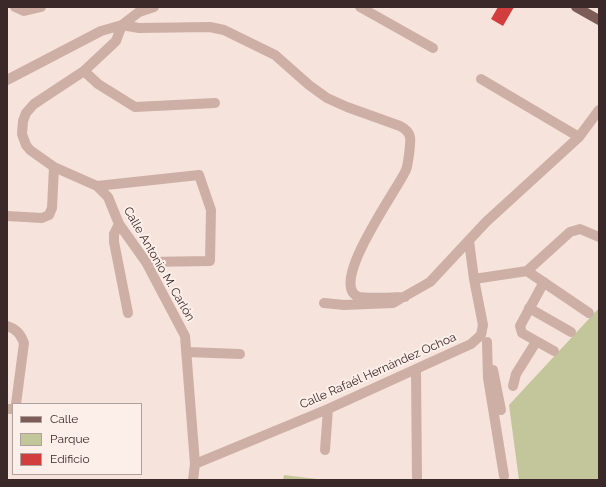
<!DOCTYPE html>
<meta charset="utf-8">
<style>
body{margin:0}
#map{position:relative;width:606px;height:487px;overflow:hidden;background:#f5e3dc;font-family:Raleway,sans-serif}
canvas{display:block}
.frame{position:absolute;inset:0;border:8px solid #3a2928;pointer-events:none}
.legend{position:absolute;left:12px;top:403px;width:130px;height:72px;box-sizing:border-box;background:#fcefe9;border:1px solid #aea09c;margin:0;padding:5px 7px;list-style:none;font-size:12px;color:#3a2928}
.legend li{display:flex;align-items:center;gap:8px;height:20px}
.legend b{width:20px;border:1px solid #aea09c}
</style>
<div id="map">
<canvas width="606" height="487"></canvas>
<div class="frame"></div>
<ul class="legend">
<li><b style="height:5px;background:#7d5b57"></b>Calle</li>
<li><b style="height:11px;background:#c2c69a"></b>Parque</li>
<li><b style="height:11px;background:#d23d3e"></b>Edificio</li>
</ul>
</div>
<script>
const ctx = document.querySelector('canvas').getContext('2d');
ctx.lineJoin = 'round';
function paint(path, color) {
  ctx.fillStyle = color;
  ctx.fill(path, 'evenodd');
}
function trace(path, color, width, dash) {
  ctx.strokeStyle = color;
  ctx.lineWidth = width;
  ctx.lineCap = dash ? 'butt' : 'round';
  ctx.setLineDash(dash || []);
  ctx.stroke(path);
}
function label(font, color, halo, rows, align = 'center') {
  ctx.font = font + ' Raleway,sans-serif';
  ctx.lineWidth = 4;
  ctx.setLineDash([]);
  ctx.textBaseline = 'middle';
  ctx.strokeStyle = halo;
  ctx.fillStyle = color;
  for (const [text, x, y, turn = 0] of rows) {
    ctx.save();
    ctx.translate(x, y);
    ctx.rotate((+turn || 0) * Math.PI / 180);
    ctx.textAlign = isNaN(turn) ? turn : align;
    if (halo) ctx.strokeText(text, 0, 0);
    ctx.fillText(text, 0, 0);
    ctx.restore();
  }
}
paint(new Path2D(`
 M 599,308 L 599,480 L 519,480 L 509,405 Z
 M 284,475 L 325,480 L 283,480 Z`), '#c2c69a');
paint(new Path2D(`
 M 498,7 L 514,7 L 503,26 L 491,19 Z`), '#d23d3e');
trace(new Path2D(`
 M 15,7 L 24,11 L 41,7
 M 360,7 L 433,48
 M 139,12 L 154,7
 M 84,71 L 98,84 L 135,107 L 215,103
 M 481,79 L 579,137
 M 7,80 L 101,31 L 122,25 L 139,12 L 142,7
 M 97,186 L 199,175 L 211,210 L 210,261 L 146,262
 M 7,216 L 42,218 L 49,215 L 52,208 L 54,167
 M 119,224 L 114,234 L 114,242 L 128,313
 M 527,271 L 589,313
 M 474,279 L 527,271 L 570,232 L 580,229 L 599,237
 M 544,282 L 520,326 L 522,333 L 554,351
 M 324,303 L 344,305 L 393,303 L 430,282 L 486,222 L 579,137 L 599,110
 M 529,308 L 571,332
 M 7,326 C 16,329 20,333 24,343 L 16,404
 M 487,342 L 488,378 L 504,476
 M 187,352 L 240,354
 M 493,370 L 501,410
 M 416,371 L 417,477
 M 513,386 L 516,374 L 536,342
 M 7,409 L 13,409
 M 325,450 L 328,409
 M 195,464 L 328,409 L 471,344 L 481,335 L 483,325 L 474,279 L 469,241
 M 193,480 L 195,464 L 185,336 L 146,262 L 119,224 L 108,197 L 97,186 L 54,167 L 30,150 L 26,145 L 22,134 L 23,121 L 26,113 L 34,104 L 84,71 L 116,41 L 122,25 L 139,28 L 210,27 L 224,30 L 275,55 L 309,85 L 327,98 L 347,107 L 400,126 C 404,128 409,132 410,137 C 411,142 408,165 406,170 C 399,187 326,286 359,297 C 368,299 394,297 405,297`), '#ceafa6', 10);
trace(new Path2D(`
 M 576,7 L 599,20`), '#7d5b57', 10);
label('12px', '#3a2928', '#fcefe9', [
 ["Calle Antonio M. Carlón",159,264,60],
 ["Calle Rafaél Hernández Ochoa",378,371,-24]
]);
</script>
